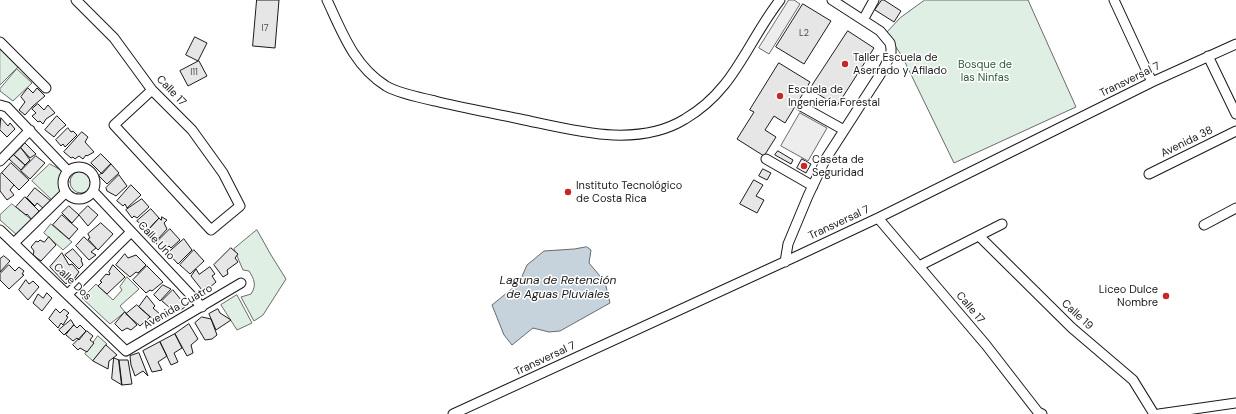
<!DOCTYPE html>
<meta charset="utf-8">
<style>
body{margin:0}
canvas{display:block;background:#fff}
</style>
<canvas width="1236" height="414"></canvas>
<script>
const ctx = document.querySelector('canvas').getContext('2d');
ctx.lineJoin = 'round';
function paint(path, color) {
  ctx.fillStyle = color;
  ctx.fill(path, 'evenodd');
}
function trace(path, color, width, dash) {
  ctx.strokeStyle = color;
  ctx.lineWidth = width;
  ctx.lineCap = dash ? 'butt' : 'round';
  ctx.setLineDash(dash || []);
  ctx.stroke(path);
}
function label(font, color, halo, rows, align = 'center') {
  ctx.font = font + ' "DM Sans",sans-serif';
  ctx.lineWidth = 3;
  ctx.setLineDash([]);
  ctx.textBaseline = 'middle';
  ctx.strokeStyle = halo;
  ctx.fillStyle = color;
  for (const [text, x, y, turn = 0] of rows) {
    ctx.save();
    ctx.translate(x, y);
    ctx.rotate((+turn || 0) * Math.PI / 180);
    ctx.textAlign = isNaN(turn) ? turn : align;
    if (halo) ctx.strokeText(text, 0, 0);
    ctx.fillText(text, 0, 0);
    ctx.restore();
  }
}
const green = new Path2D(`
 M 925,0 L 1028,0 L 1076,107 L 954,163 L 902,56 L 886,33 L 900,18 Z
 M 0,48 L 19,66 L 0,85 Z
 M 17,69 L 32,83 L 13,101 L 0,91 L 0,89 Z
 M 50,164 L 66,173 L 61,190 L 52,200 L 32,181 Z
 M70 182a11 11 0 1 1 22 0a11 11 0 1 1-22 0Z
 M 12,204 L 32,220 L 17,235 L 0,220 L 0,215 Z
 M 51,224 L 72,242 L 63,250 L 44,233 Z
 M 257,230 L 271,255 L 286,279 L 263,315 L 254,321 L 241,297 L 251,294 C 257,285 254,279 249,271 L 243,270 L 234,249 Z
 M 127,277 L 139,289 L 120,306 L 125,312 L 110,324 L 82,298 L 96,284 L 113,300 L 122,290 L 120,287 Z
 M 237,295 L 252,323 L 237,330 L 221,305 Z
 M 98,336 L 107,344 L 93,361 L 85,354 Z`);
paint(green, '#e0efe3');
trace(green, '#6a6a6a', 1);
const parking = new Path2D(`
 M 789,0 L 794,0 L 800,4 L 769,54 L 759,48 Z
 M 800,113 L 827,128 L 808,161 L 781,146 Z`);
paint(parking, '#ededed');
trace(parking, '#6a6a6a', 1);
const water = new Path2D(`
 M 587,247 L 591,250 L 589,263 L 605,282 L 610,303 L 560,331 L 549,332 L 533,328 L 512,345 L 504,335 L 492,305 L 519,283 L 527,265 L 544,251 L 574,249 Z`);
paint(water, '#c6d2dc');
trace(water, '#6a6a6a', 1);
const building = new Path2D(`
 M 257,0 L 279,0 L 275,48 L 253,46 Z
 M 882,0 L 884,0 L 901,11 L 894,22 L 875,10 Z
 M 803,4 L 831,21 L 804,64 L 776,47 Z
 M 848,31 L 874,48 L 837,106 L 810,89 Z
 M 195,37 L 207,43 L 198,61 L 186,55 Z
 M 199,61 L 207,76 L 188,86 L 180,71 Z
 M 779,63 L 810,82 L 785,123 L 774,116 L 765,130 L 776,137 L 764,156 L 737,139 L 754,112 L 750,110 Z
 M 28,88 L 33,93 L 37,88 L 45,96 L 33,106 L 25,115 L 19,110 L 25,102 L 21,97 Z
 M 38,104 L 44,110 L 48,105 L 55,113 L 46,119 L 43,124 L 40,121 L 38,122 L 32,116 L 36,113 L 32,109 Z
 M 57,116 L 66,125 L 59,131 L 54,137 L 45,130 Z
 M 1,118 L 8,126 L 10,123 L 15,129 L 7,137 L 0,130 Z
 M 68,128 L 71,132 L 73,131 L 77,135 L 65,147 L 63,144 L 61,146 L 56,140 Z
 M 82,132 L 88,137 L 85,142 L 94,152 L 87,156 L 86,155 L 83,159 L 79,156 L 75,159 L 73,157 L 71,158 L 64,152 Z
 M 25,143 L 36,154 L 30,158 L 21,148 Z
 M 21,148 L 30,160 L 25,165 L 14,155 Z
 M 778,151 L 793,160 L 791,164 L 775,155 Z
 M 101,154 L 111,164 L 102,174 L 91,163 Z
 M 14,155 L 25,165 L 21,170 L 9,159 Z
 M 36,156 L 45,163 L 30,179 L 21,171 Z
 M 802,159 L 811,164 L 806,173 L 797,168 Z
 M 11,163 L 29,180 L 19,190 L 2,173 Z
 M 111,164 L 119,173 L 107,184 L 99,176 Z
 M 763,169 L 771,173 L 767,180 L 759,176 Z
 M 2,173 L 14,185 L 10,190 L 14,195 L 7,200 L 0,191 L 0,175 Z
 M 119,175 L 127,186 L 116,196 L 107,191 L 106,188 Z
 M 754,180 L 763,185 L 756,196 L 764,200 L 757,213 L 740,204 Z
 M 131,185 L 141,195 L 127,208 L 125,204 L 123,206 L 117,201 Z
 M 35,188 L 51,201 L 44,209 L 37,203 L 35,206 L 27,198 Z
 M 25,197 L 39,211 L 32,220 L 27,214 L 26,215 L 16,207 Z
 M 142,199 L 149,207 L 137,218 L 134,216 L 132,218 L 126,210 Z
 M 69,206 L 79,215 L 72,223 L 62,213 Z
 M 88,206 L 98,215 L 88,226 L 79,215 Z
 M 151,209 L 159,218 L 148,230 L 137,221 Z
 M 62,215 L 78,229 L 69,239 L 53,225 Z
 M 162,217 L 167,220 L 164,223 L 167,229 L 158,239 L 156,237 L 153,240 L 148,234 L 151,231 L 148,230 L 159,218 L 161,220 Z
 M 101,223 L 113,234 L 98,250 L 88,239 L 90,238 L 88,234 Z
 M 170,229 L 180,240 L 171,248 L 169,246 L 165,249 L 163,247 L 160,248 L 156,243 Z
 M 49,237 L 56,245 L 41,261 L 33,255 L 34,251 L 31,247 L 36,241 L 38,242 L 40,240 L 44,242 Z
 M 84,237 L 96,248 L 91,252 L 96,255 L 89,260 L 76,246 Z
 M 184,239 L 192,250 L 178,264 L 168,253 Z
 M 231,248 L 238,254 L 235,258 L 238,262 L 227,270 L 228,274 L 223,277 L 214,265 Z
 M 73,249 L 82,259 L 81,260 L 83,265 L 79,269 L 65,255 Z
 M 194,250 L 204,261 L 190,274 L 180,265 Z
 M 62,253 L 69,265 L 72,264 L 79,272 L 74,279 L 71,278 L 66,284 L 50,267 Z
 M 125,254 L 128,258 L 136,255 L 146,265 L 138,273 L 136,272 L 130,277 L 116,265 Z
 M 4,256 L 10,261 L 0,272 L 0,259 Z
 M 9,265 L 15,271 L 19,267 L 24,271 L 22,274 L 24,275 L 9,289 L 0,280 L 0,274 Z
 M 113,265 L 125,277 L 107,294 L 98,286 L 102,282 L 100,281 L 106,274 L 109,275 L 110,274 L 109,272 Z
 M 147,266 L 163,282 L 152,291 L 150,290 L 146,293 L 133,280 Z
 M 210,267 L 215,274 L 212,276 L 216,282 L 208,289 L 207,286 L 202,290 L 191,276 L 196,269 L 199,274 Z
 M 26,280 L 29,284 L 33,281 L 39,287 L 28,300 L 19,290 Z
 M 163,285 L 171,289 L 160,301 L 154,295 Z
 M 173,290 L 186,306 L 181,310 L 177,307 L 174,308 L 171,306 L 170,308 L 162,301 Z
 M 47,293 L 52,298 L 42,311 L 33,303 L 38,294 L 43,298 Z
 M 147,296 L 155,306 L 153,308 L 161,315 L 154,320 L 139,307 Z
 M 137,305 L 150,317 L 140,326 L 126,314 Z
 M 56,309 L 60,313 L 64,309 L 69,313 L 66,316 L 68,317 L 63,325 L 61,323 L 58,328 L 49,319 Z
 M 218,309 L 220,313 L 231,320 L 216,330 L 209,314 Z
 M 125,312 L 137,325 L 131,330 L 127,328 L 122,331 L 115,324 Z
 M 202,317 L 211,319 L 217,335 L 212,339 L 205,340 L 195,323 Z
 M 71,320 L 74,325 L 64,335 L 59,330 Z
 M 189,324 L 198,339 L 191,345 L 193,353 L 187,356 L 175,334 Z
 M 74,325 L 77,328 L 80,325 L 86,331 L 79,340 L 77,338 L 73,341 L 66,335 Z
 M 87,331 L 93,336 L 90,340 L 94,343 L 87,352 L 80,348 L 78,350 L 73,345 Z
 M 175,334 L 182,348 L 174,353 L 178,362 L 171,365 L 160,342 Z
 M 160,342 L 167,356 L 158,362 L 162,370 L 152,372 L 143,351 Z
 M 106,345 L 117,355 L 109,361 L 108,369 L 93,361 Z
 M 139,353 L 148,376 L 143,371 L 135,376 L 131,365 L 130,356 Z
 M 114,358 L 119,360 L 122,385 L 112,379 Z
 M 119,360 L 128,360 L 132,384 L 122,385 Z`);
paint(building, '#e6e6e6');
trace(building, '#1a1a1a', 1);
const street = new Path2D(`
 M 76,0 L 114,38 L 152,90 L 192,130 L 223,173 L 240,206 L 211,230 L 114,125 L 152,90
 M 327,0 C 342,32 354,66 386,86 C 398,93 421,98 435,101 C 463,108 492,113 520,119 C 549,125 584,134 613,135 C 638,136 664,132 685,119 C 735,90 747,42 780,0
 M 1114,0 L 1152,82
 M 863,20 L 874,0
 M 0,42 L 46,88
 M 1208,56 L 1236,114
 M 0,105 L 7,107 L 68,171
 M 801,106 L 844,130
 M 766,159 L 813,186
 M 0,161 L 30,130
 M63 183a16 16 0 1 1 32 0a16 16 0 1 1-32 0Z
 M 1149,174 L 1236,131
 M 93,191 L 202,307
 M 878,218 L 986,345 L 1038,412 L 1042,414
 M 1204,225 L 1236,208
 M 0,230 L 126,351 L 241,283
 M 979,236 L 1072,328 L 1133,380 L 1154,414
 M 14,243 L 65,193
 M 785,262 L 788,244 L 808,196 L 825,160 L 883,70 L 891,54 L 891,48 L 890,43 L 880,31 L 832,0
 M 919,266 L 1002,224
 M 68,294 L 131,232
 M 453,414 L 797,256 L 878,218 L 1152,82 L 1236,44
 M 1159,414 L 1236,403`);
trace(street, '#1a1a1a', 11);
trace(street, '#fff', 9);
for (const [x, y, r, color] of [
 [845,64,4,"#c62828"],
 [780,96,4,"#c62828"],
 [804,166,4,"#c62828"],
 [568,192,4,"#c62828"],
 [1166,296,4,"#c62828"]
]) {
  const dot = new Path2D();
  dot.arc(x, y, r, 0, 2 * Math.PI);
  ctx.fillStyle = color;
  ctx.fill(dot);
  trace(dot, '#fff', 1.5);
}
label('9px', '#4d4d4d', null, [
 ["I7",265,29],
 ["L2",804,34],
 ["I11",194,73]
]);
label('11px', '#1a1a1a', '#fff', [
 ["Taller Escuela de",853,58],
 ["Aserrado y Afilado",853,71],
 ["Escuela de",788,90],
 ["Ingeniería Forestal",788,103],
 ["Caseta de",812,160],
 ["Seguridad",812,173],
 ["Instituto Tecnológico",576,186],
 ["de Costa Rica",576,199],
 ["Liceo Dulce",1158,290,"right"],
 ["Nombre",1158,303,"right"]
], 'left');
label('11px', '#2b5a34', '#fff', [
 ["Bosque de",985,65],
 ["las Ninfas",985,78]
]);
label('11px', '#1a1a1a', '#fff', [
 ["Transversal 7",1130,80,-26],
 ["Calle 17",171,91,46],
 ["Avenida 38",1187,142,-26],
 ["Transversal 7",839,223,-25],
 ["Calle Uno",156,241,47],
 ["Calle Dos",72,282,44],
 ["Avenida Cuatro",178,307,-30],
 ["Calle 17",970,308,50],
 ["Calle 19",1077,315,43],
 ["Transversal 7",545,359,-25]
]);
label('italic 12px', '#1a1a1a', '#fff', [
 ["Laguna de Retención",558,281],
 ["de Aguas Pluviales",558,295]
]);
</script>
